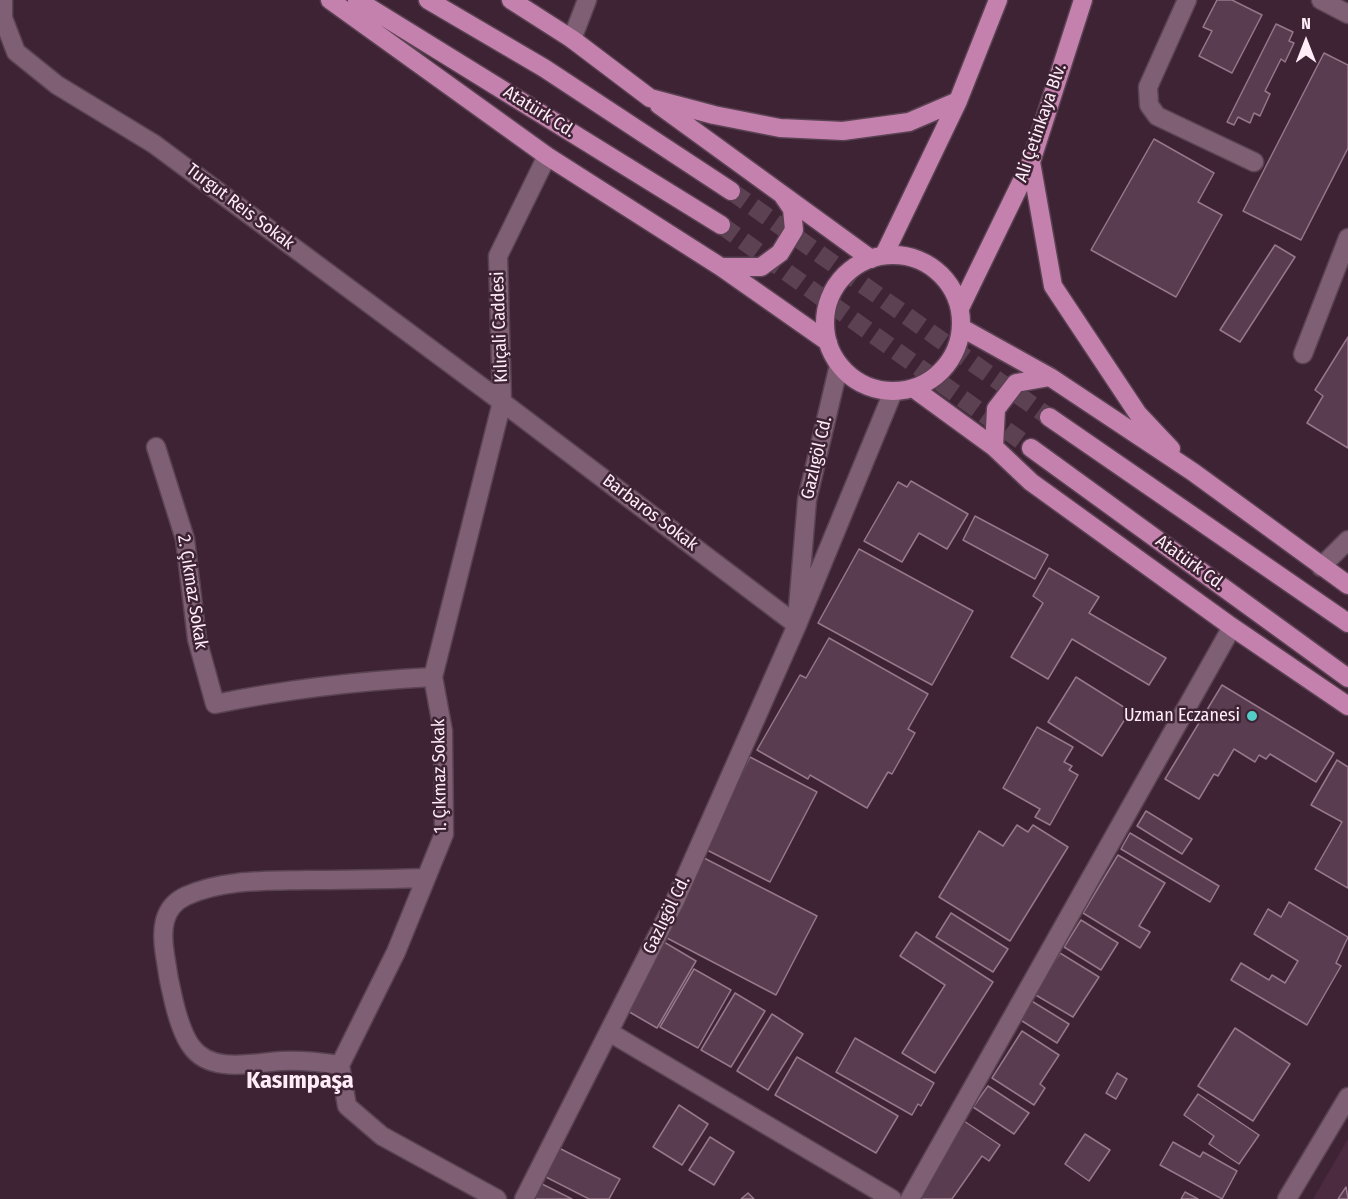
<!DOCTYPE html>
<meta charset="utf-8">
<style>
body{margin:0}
#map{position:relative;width:1348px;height:1199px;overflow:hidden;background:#3e2335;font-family:"Fira Sans Condensed",sans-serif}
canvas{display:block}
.north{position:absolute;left:1276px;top:12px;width:60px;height:60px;-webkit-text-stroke:4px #3e2335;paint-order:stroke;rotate:0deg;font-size:16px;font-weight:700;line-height:24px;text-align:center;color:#ffecf7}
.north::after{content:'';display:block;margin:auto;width:21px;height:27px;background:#ffecf7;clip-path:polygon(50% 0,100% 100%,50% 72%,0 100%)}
</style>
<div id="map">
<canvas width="1348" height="1199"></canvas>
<div class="north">N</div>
</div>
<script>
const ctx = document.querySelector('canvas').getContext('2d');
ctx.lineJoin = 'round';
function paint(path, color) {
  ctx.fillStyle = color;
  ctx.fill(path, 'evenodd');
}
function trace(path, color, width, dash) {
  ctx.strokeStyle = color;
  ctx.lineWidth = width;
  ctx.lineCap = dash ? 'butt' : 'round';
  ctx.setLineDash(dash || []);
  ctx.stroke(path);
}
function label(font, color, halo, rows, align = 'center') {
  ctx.font = font + ' "Fira Sans Condensed",sans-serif';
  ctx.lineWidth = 5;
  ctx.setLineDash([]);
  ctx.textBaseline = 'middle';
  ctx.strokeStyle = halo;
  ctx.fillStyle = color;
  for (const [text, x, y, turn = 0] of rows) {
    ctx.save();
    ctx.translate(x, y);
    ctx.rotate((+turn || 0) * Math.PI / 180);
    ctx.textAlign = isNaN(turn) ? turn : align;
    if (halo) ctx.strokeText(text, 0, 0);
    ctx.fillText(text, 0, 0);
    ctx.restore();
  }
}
paint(new Path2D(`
 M 1348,1139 L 1348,1199 L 1313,1199 Z`), '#4c2a40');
const building = new Path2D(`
 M 1217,0 L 1232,0 L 1262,15 L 1232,73 L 1199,56 L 1212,31 L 1203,27 Z
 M 1276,24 L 1293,32 L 1289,41 L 1294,43 L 1285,62 L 1281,59 L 1265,91 L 1270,94 L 1260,116 L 1254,113 L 1250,123 L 1238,117 L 1234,125 L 1227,122 Z
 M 1324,53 L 1348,65 L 1348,148 L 1301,240 L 1243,211 Z
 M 1154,139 L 1214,173 L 1198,202 L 1222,215 L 1176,297 L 1091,250 Z
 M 1275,245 L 1295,257 L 1240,342 L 1220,330 Z
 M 1348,337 L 1348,448 L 1307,423 L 1323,396 L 1315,390 Z
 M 911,481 L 968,514 L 947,549 L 919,533 L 902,562 L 864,541 L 898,482 L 907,487 Z
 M 975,516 L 1048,555 L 1035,579 L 963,540 Z
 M 859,549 L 973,611 L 932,685 L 818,623 Z
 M 1049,568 L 1099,597 L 1089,613 L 1166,658 L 1149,685 L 1072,639 L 1048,679 L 1011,657 L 1043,603 L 1033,596 Z
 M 829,638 L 928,694 L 908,729 L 915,733 L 892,774 L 888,772 L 867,808 L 810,775 L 808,779 L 757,750 L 800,675 L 806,678 Z
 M 1076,677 L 1130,711 L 1102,756 L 1048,722 Z
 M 1222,685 L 1334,753 L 1316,782 L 1270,754 L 1266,759 L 1259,755 L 1255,762 L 1234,749 L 1218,776 L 1214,774 L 1199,799 L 1165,779 Z
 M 1037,727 L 1073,747 L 1064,762 L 1072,766 L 1069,770 L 1078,775 L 1050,825 L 1035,817 L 1040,809 L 1003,788 Z
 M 750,757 L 817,792 L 770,882 L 703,848 Z
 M 1337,760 L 1348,767 L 1348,888 L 1315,869 L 1342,822 L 1311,805 Z
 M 1146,811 L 1192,839 L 1182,854 L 1137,826 Z
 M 1017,825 L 1028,832 L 1033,825 L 1068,847 L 1010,941 L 939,897 L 979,831 L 1003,846 Z
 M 1130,833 L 1219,886 L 1210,902 L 1121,849 Z
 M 1118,855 L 1165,883 L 1139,926 L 1150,932 L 1140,948 L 1083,913 Z
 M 704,858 L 817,916 L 776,995 L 663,936 Z
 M 1289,902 L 1348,937 L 1336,963 L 1341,966 L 1307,1025 L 1231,980 L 1241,963 L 1269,980 L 1272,975 L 1285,983 L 1298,961 L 1254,934 L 1268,909 L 1281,917 Z
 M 951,913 L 1008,949 L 993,972 L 936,937 Z
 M 1081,920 L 1118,943 L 1101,970 L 1064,947 Z
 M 916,932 L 993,982 L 935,1073 L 902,1053 L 945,985 L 900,956 Z
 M 664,942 L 696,961 L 657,1028 L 626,1010 Z
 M 1060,953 L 1099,977 L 1073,1017 L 1034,994 Z
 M 694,969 L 731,990 L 698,1048 L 660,1027 Z
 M 735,993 L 765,1011 L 731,1067 L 701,1050 Z
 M 1030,1000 L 1069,1024 L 1057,1043 L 1019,1019 Z
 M 772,1014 L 803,1034 L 768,1090 L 737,1071 Z
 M 1235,1028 L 1290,1064 L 1253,1121 L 1198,1086 Z
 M 1022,1031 L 1059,1055 L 1040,1084 L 1045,1088 L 1034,1105 L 992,1078 Z
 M 855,1038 L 934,1083 L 921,1106 L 918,1104 L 912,1115 L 836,1072 Z
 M 797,1057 L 898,1116 L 876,1153 L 775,1095 Z
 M 1117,1073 L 1127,1079 L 1116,1099 L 1106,1093 Z
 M 988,1086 L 1029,1113 L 1014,1134 L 973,1107 Z
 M 1198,1094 L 1259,1135 L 1239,1164 L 1209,1144 L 1214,1136 L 1184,1115 Z
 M 679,1105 L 708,1124 L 682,1165 L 653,1147 Z
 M 964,1121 L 1000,1145 L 989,1161 L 982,1156 L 952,1199 L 917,1199 Z
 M 1085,1134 L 1110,1150 L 1089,1181 L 1065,1164 Z
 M 710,1137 L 734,1152 L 714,1185 L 689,1170 Z
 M 1173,1142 L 1200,1157 L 1203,1152 L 1237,1171 L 1222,1199 L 1160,1165 Z
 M 553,1145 L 620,1179 L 609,1199 L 589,1199 L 538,1173 Z
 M 536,1181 L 572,1199 L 527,1199 Z
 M 1346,1187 L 1348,1199 L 1338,1199 Z
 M 1185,1192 L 1198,1199 L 1181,1199 Z
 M 748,1193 L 754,1199 L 741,1199 Z`);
paint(building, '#593c4f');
trace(building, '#97778b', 1.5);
trace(new Path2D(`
 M 731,191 L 1049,417
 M 721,225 L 1031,448`), '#5b4152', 18, [18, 9]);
const minor = new Path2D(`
 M 3,0 L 3,18 L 16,52 L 57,85 L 154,144 L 502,402 L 797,625
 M 1187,0 L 1148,87 L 1149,105 L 1157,116 L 1254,162
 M 1321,0 L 1348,14
 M 572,39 L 587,0
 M 1303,354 L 1348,238
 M 156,447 L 185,539 L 197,639 L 215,704 C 287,689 359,681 433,677
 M 1321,567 L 1348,540
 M 798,608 L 807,500 L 839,365
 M 609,1032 L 892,1199
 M 340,1065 L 396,952 L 444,834 L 443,731 L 433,677 L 502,402 L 498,256 L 547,156
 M 340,1065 C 320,1062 301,1060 281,1061 C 253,1063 210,1074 191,1046 C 177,1027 168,978 165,955 C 161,931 162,907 186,896 C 223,879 268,881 307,880 C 347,880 387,879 426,878
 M 340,1065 L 347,1106 L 382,1136 L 497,1199
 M 524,1199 L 675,901 L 797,625 L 893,392
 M 910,1199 L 1232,627
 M 1287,1199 L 1348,1097`);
const major = new Path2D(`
 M 330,0 L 547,156 L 721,267 L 828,342
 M 357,0 L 721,225
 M 428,0 L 544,68 L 731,191
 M 511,0 L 572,39 L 650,98 L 714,115 L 780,128 L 843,131 L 909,122 L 958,101
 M 659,105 L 871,259
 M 1031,162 L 1053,286 L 1138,414 L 1171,449
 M825 323a68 68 0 1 1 136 0a68 68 0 1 1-136 0Z
 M 884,255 L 958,101 L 998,0
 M 721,267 L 761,267 L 780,253 L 794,230 L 792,209 L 783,196
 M 960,308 L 1031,162 L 1083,0
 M 962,328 L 1050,377 L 1193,472 L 1348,585
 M 913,388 L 994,447 L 1031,482 L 1232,627 L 1348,706
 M 1049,417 L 1348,623
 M 994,447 L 996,409 L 1016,383 L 1050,377
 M 1031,448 L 1348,678`);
trace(minor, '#594251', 21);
trace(major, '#594251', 21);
trace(minor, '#7e5f73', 18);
trace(major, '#c581ad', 18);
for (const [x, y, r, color] of [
 [1252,716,6,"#54cdc8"]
]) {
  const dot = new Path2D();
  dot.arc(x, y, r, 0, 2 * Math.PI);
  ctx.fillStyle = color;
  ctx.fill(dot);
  trace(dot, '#3e2335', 2);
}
label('18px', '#ffecf7', '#3e2335', [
 ["Atatürk Cd.",539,112,32],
 ["Ali Çetinkaya Blv.",1041,123,-71],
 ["Turgut Reis Sokak",240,207,37],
 ["Kılıçali Caddesi",500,327,-92],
 ["Gazlıgöl Cd.",817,458,-77],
 ["Barbaros Sokak",650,513,37],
 ["Atatürk Cd.",1190,563,36],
 ["2. Çıkmaz Sokak",192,592,81],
 ["1. Çıkmaz Sokak",440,776,-91],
 ["Gazlıgöl Cd.",667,915,-64]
]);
label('18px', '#ffecf7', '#3e2335', [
 ["Uzman Eczanesi",1240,716]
], 'right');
label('bold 24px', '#ffecf7', '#3e2335', [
 ["Kasımpaşa",300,1081]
]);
</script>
